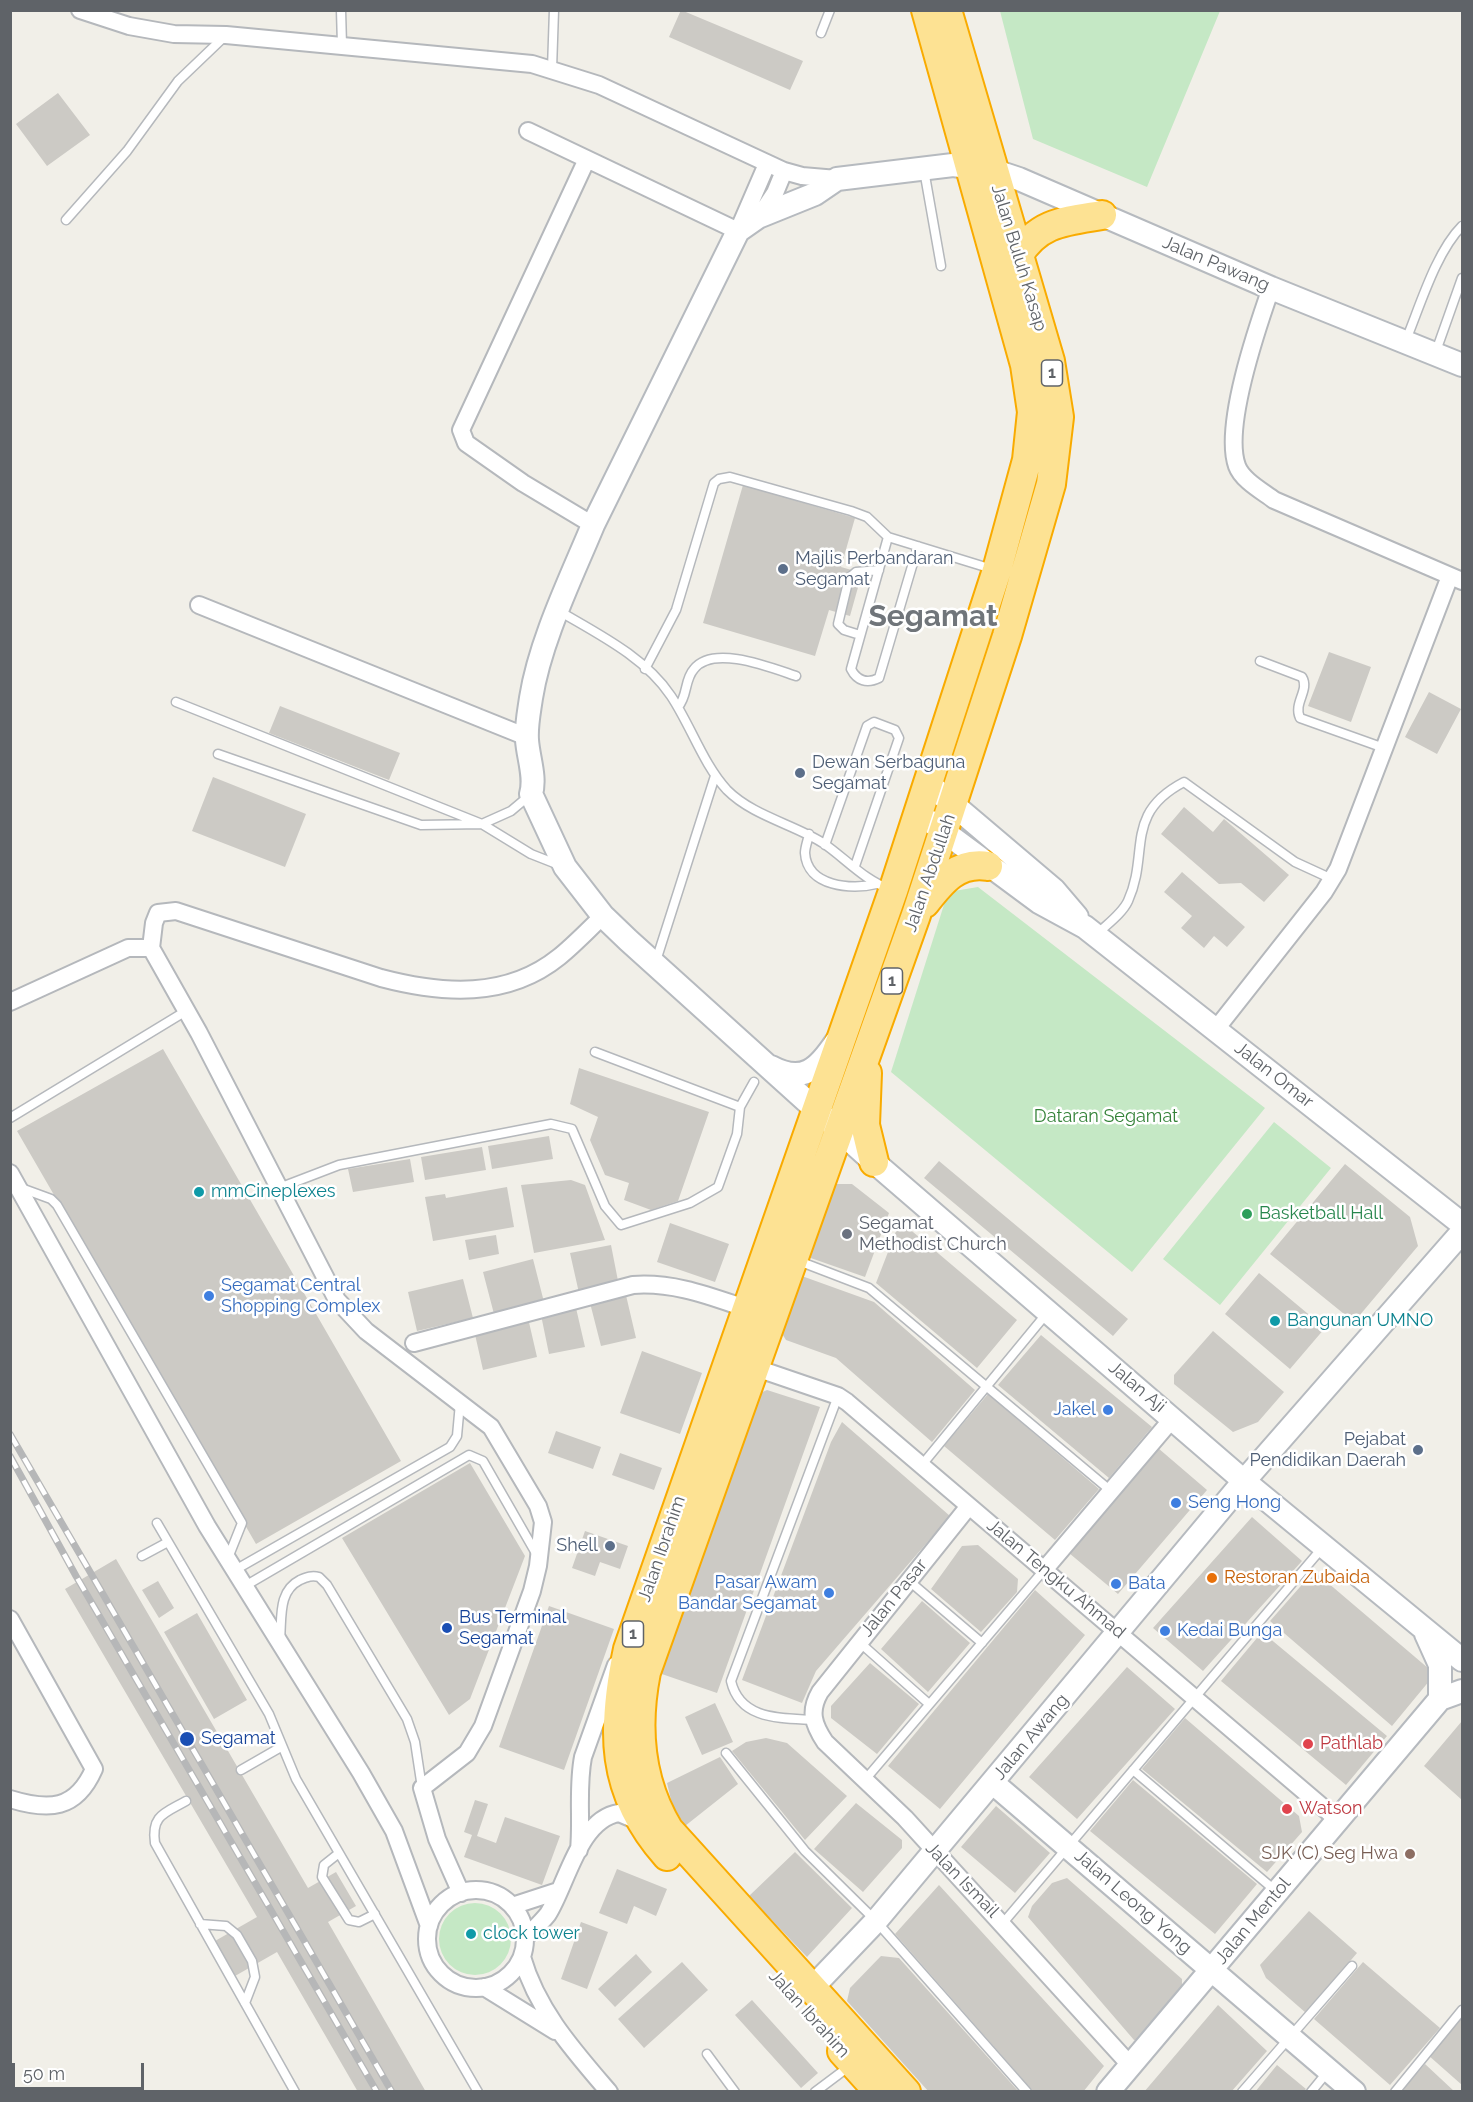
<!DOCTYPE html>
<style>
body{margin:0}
#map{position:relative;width:1473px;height:2102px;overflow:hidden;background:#f1efe8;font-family:Raleway,sans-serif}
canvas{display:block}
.frame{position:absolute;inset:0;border:12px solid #5f6368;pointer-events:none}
.scale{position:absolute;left:12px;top:2063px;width:132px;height:27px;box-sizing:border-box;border:3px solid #5f6368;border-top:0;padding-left:8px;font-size:18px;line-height:21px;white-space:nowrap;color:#5f6368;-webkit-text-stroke:4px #fff;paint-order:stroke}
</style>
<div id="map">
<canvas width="1473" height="2102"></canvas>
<div class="frame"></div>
<div class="scale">50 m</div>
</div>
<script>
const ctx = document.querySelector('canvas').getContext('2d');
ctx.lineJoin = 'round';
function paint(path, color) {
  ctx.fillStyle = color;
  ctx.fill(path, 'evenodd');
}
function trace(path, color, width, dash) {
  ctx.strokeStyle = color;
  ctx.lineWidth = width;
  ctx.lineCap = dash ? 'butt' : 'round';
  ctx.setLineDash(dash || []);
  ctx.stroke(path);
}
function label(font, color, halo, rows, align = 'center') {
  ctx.font = font + ' Raleway,sans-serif';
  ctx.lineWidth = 5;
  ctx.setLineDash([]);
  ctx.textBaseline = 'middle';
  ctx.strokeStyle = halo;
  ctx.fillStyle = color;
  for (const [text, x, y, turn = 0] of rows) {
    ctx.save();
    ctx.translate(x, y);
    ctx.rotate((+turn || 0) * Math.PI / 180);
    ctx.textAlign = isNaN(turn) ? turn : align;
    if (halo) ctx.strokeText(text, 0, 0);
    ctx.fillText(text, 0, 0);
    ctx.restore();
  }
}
paint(new Path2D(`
 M 1000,11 L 1220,11 L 1147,187 L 1033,139 Z
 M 978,887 L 1265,1108 L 1132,1272 L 891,1072 L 948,892 Z
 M 1274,1122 L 1331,1168 L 1220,1305 L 1163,1259 Z
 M439 1939a36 36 0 1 1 72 0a36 36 0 1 1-72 0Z`), '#c5e8c5');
paint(new Path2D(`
 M 681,10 L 803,61 L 790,90 L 669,37 Z
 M 58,93 L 90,135 L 47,166 L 16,124 Z
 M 743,485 L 855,518 L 841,567 L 862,573 L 850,616 L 829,610 L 815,656 L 703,623 Z
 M 1329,652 L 1371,667 L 1351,722 L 1308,706 Z
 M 1429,692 L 1461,709 L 1437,754 L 1405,737 Z
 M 280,706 L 400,753 L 389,780 L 269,733 Z
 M 213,777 L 306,814 L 285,867 L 192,831 Z
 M 1184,807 L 1213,832 L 1224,819 L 1289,875 L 1264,902 L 1241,883 L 1219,884 L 1161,834 Z
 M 1182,872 L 1245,927 L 1227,947 L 1214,936 L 1204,948 L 1181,928 L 1192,916 L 1164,892 Z
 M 163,1049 L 401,1461 L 256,1544 L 17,1131 Z
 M 579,1068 L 709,1112 L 678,1201 L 651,1210 L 624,1200 L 629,1183 L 605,1175 L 590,1140 L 598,1117 L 570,1104 Z
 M 549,1136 L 553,1159 L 492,1169 L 488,1146 Z
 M 482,1147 L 486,1170 L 425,1180 L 421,1157 Z
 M 410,1159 L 414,1182 L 353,1192 L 348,1169 Z
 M 939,1161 L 1128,1319 L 1113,1336 L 924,1178 Z
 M 1345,1164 L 1410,1217 L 1418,1246 L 1354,1322 L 1270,1254 Z
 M 571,1180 L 585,1185 L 605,1240 L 534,1253 L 521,1185 Z
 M 832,1184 L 852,1184 L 889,1213 L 865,1277 L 805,1256 Z
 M 507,1187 L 514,1227 L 433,1241 L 425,1197 L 445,1194 L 446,1198 Z
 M 900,1221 L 1017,1320 L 977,1368 L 876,1283 Z
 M 670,1223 L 729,1244 L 715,1282 L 657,1262 Z
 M 496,1235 L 499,1254 L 469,1260 L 465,1240 Z
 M 611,1245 L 619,1286 L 579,1293 L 570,1253 Z
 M 533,1259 L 544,1302 L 494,1314 L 483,1272 Z
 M 1259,1273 L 1325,1328 L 1290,1369 L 1225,1314 Z
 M 799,1275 L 874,1302 L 975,1390 L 932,1442 L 836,1358 L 786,1340 L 779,1329 Z
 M 463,1279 L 473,1318 L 417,1331 L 408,1292 Z
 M 625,1291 L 636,1338 L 601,1346 L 589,1299 Z
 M 576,1308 L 585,1347 L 549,1354 L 541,1315 Z
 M 528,1318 L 537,1357 L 483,1370 L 474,1330 Z
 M 1213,1331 L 1284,1392 L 1258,1422 L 1233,1432 L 1174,1384 L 1174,1375 Z
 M 1041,1335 L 1152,1427 L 1109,1478 L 998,1385 Z
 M 642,1351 L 702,1373 L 680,1434 L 620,1413 Z
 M 767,1390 L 820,1407 L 717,1693 L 656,1672 L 756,1395 Z
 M 988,1394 L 1099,1489 L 1055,1540 L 944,1446 Z
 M 842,1422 L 950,1516 L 816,1671 L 802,1703 L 742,1680 L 831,1442 Z
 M 556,1431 L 601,1447 L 593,1469 L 548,1453 Z
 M 1158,1448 L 1207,1490 L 1118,1594 L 1069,1553 Z
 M 620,1453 L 662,1468 L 654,1490 L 612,1475 Z
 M 470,1463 L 525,1556 L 470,1699 L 449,1715 L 342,1538 Z
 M 1252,1517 L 1302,1561 L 1203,1671 L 1153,1628 Z
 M 585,1531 L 628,1546 L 620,1569 L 600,1562 L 595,1576 L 572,1568 Z
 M 978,1545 L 1018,1579 L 1017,1592 L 981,1632 L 931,1589 L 962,1546 Z
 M 116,1559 L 308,1888 L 336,1872 L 356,1906 L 328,1922 L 426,2092 L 358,2092 L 277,1952 L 235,1976 L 215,1941 L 257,1917 L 65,1589 Z
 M 1314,1571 L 1435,1674 L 1392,1726 L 1270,1621 Z
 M 158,1581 L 174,1608 L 159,1618 L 142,1590 Z
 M 1035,1590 L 1085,1635 L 940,1809 L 888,1766 Z
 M 922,1601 L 970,1643 L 928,1692 L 881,1649 Z
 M 549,1606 L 614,1629 L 564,1770 L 499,1747 Z
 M 197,1613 L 247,1700 L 214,1719 L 164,1632 Z
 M 1262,1632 L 1387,1736 L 1346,1785 L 1221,1681 Z
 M 870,1663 L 919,1704 L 877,1754 L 831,1718 L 831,1706 Z
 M 1127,1667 L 1175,1709 L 1077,1819 L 1029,1777 Z
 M 715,1703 L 733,1742 L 702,1755 L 685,1717 Z
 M 1185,1718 L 1299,1816 L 1302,1832 L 1267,1872 L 1142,1769 Z
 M 1462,1721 L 1462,1800 L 1424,1766 Z
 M 766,1738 L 787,1743 L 847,1796 L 805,1840 L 732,1751 L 746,1742 Z
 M 720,1757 L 738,1784 L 685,1826 L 672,1804 L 667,1783 Z
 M 1133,1780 L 1257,1884 L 1215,1934 L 1090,1831 Z
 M 475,1800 L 488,1804 L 477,1836 L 496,1843 L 505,1817 L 560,1836 L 542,1885 L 464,1857 L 472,1835 L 464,1832 Z
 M 856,1803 L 902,1840 L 902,1848 L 863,1892 L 814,1849 Z
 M 996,1806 L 1050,1853 L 1015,1893 L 961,1847 Z
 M 795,1852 L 852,1908 L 807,1957 L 749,1896 Z
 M 617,1869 L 667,1889 L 656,1916 L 634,1906 L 627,1924 L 599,1913 Z
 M 1067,1878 L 1182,1979 L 1182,1994 L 1144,2041 L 1134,2040 L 1028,1917 L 1032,1906 L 1052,1883 Z
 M 939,1885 L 1104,2066 L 1083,2092 L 1034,2092 L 895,1934 Z
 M 1309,1911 L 1357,1953 L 1306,2013 L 1266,1978 L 1260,1965 Z
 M 581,1922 L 608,1932 L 587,1989 L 561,1979 Z
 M 636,1954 L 652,1972 L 615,2007 L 598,1989 Z
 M 881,1956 L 899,1958 L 1019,2092 L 929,2092 L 847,2001 L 850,1988 Z
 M 682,1962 L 708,1990 L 644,2048 L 618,2019 Z
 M 1363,1962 L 1440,2028 L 1390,2085 L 1314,2019 Z
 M 752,2000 L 818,2073 L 801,2088 L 735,2015 Z
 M 1218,2005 L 1267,2051 L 1231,2092 L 1144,2092 Z
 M 1462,2016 L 1462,2085 L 1428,2055 Z
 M 1425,2064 L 1455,2092 L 1400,2092 Z
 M 1277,2065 L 1306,2089 L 1303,2092 L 1255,2092 Z`), '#cccac5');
const lane = new Path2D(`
 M 341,10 L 342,45
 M 821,33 L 830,10
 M 552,69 L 554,10
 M 924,170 L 941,266
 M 66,220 L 127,151 L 178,81 L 224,37
 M 1406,340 C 1420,306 1436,252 1462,226
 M 1435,354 L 1462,278
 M 888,537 L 851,669 C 857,681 867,684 879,678 L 918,546
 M 559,611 C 598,634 645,657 671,696 C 691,726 703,764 727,790 C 753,816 793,824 823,843 C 845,858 865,881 890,889
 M 860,635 L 844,630 L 838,624 L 849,578 L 856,572 L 879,570
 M 1260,661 L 1302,677 C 1310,690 1293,703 1300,718 L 1384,748
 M 645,669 L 676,610 L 714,483 L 719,479 L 730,477 L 851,511 L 867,517 L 888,537 L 992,569
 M 176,702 L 482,824 L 511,811 L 530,795
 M 678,707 C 688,696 684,680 694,669 C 713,644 772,668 796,676
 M 218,754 L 421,825 L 482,824 L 531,854 L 559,865
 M 809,834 C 808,840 805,847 805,853 C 807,887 852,890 876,884
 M 825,845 L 867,726 L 874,722 L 895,730 L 899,738 L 855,866
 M 1096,935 C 1106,925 1122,914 1128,901 C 1150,853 1123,814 1184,782 L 1295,862 L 1332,879
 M 655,964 L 715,776
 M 595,1052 L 740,1107
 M 10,1118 L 186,1011
 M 21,1188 L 51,1199 L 57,1205 L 242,1523 L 228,1558
 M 279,1188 L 339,1165 L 551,1124 L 572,1129 L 605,1206 L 621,1225 L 690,1203 L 718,1187 L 737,1134 L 740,1107 L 754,1082
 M 796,1260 L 869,1288 L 1111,1491
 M 921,1466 L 1047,1313
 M 157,1523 L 269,1714 L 296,1779 L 478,2092
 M 142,1556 L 168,1542
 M 235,1570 L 450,1447 L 457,1436 L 460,1403
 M 908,1580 L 982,1643
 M 245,1586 L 469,1455 L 483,1461 L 537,1555
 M 280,1639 C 282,1617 278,1591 300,1580 C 307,1577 312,1575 319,1577 L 327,1585 L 407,1719 L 415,1742 L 422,1788
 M 858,1641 L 929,1704
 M 813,1720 C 780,1718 740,1720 731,1681 L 838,1396
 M 726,1753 L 805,1851 L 876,1921 L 1027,2092
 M 241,1770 L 281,1747
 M 1133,1770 L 1277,1892
 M 864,1781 L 1044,1570
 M 186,1801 C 165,1813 151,1815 155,1843 L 295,2092
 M 339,1853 L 324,1865 L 322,1877 L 349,1920 L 359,1922 L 375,1914
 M 1003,1923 L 1323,1547
 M 200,1924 L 226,1926 L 237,1935 L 252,1961 L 255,1977 L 245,2003
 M 707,2054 L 735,2092
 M 815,2092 L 851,2065
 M 1242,2092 L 1352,1966
 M 1311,2092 L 1329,2070
 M 1395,2092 L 1462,2010`);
const street = new Path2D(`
 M 80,10 L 129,26 L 174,34 L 226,35 L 532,64 L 599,85 L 784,171 L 802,176 L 837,179
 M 528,131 L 738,231 L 767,164
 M 587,159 L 461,430 L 466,443 L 523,483 L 593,525
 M 759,217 L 775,193 L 784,171
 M 1271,288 C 1257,328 1223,427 1237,466 C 1242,480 1262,491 1274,500 L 1462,581
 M 199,605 L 527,737
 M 151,948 L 154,923 L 158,913 L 176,911 L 381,978 C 442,994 507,999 559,957 C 574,945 589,929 603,916
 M 10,1002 L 128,948 L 151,948 L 199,1033 L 337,1300 L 366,1331 L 491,1427 L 538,1506 L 543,1522 L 538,1566 L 532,1591 L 483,1726 L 467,1753 L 422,1788 L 437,1839 L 461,1893
 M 1216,1029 L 1324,892 L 1338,869 L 1450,576
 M 10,1173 L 207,1526 L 361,1773 L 394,1831 L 429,1926
 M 414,1343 L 633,1285 C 674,1282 709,1296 748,1309
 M 756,1368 L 838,1396 L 847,1402 L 1339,1821
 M 969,1506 L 820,1692 C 809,1711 813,1724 825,1742 L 905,1818 L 1131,2066
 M 1044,1570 L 1173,1418
 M 10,1619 L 94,1769 C 76,1810 49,1811 10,1799
 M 579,1850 C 582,1819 577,1788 583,1757 L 616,1665
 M427 1939a49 49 0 1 1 98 0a49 49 0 1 1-98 0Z
 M 512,1906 L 558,1891
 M 525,1938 C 533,1930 541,1923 548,1914 C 567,1884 579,1819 619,1813 L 640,1822
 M 522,1957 C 537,2010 573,2050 609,2092
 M 484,1987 L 555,2031`);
const secondary = new Path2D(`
 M 1462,365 L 1271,288 L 1019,179 L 992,170 L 953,165 L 837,179 L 815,194 L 758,217 L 738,231 L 593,525 C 571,578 540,641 531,698 C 529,712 526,726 527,740 C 528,757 536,777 531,794 L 565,867 L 603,916 L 628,940 L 874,1162 L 1244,1481 L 1462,1660
 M 929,784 L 1054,890 L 1077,917
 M 931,822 L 1039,902 L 1085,927 L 1462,1224
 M 771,1067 C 803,1084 818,1069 836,1042
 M 1440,1699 L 1462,1691
 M 993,1783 L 1354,2092
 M 812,1988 L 876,1921 L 1244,1481 L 1462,1232
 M 1108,2092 L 1440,1699 L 1440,1665 L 1426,1634`);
const highway = new Path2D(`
 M 1018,256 C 1038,222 1066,221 1102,215
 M 925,903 C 942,881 958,861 988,866
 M 867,1073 L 865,1125 L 874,1162
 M 667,1856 C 610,1792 611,1729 628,1649 L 893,891 L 997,570 L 1027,460 L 1032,412 L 1025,365 L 926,10
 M 842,2051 L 879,2092
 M 906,2092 L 669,1830 C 639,1781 635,1727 646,1672 L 916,915 L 1007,636 L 1051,484 L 1059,417 L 1050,361 L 947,10`);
trace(lane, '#b5b8bc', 11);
trace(street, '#b5b8bc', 20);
trace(secondary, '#b6babf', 26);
trace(highway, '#f9ab00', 32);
trace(lane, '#fff', 8);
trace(street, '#fff', 16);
trace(secondary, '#fff', 22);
trace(highway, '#fde293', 28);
const rail = new Path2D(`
 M 10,1434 L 392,2092
 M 10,1456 L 76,1576 L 377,2092`);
trace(rail, '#b6b7b8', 7);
trace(rail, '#fff', 4.5, [14]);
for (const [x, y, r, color] of [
 [783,569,6,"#5c6f8a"],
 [800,773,6,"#5c6f8a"],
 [199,1192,6,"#0f9aa8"],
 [1247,1214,6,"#2e9e5b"],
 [847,1234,6,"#6b7280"],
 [209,1296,6,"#3f7fe0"],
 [1275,1321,6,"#0f9aa8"],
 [1108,1410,6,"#3f7fe0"],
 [1418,1450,6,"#5c6f8a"],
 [1176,1503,6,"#3f7fe0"],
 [610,1546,6,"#5c6f8a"],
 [1212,1578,6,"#e8710a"],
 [1116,1584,6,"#3f7fe0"],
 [829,1593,6,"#3f7fe0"],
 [447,1628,6,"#1a4fb4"],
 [1165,1631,6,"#3f7fe0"],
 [187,1739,8,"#1a4fb4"],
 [1308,1744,6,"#e0444e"],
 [1287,1809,6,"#e0444e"],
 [1410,1854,6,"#8d6e63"],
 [471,1934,6,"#0f9aa8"]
]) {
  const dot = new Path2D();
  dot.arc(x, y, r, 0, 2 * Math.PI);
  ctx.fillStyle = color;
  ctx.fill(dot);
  trace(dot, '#fff', 2);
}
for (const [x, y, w] of [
 [1052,373,21],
 [892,981,21],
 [633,1634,21]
]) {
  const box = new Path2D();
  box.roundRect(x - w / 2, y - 13, w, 26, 4.5);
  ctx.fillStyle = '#fff';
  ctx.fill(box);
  trace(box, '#5f6368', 1.5);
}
label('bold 16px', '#5f6368', null, [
 ["1",1052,373],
 ["1",892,981],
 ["1",633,1634]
]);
label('18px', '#5f6368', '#fff', [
 ["Jalan Buluh Kasap",1019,258,73],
 ["Jalan Pawang",1216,264,23],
 ["Jalan Abdullah",930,873,-71],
 ["Jalan Omar",1274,1075,38],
 ["Jalan Aji",1137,1387,40],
 ["Jalan Ibrahim",662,1549,-71],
 ["Jalan Tengku Ahmad",1056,1579,40],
 ["Jalan Pasar",894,1598,-51],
 ["Jalan Awang",1031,1737,-50],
 ["Jalan Ismail",962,1880,46],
 ["Jalan Leong Yong",1133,1902,41],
 ["Jalan Mentol",1253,1921,-50],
 ["Jalan Ibrahim",809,2014,48]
]);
label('18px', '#4e5e75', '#fff', [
 ["Majlis Perbandaran",795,559],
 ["Segamat",795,580],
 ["Dewan Serbaguna",812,763],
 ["Segamat",812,784],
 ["Pejabat",1406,1440,"right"],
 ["Pendidikan Daerah",1406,1461,"right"],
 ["Shell",598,1546,"right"]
], 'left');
label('18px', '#348238', '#fff', [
 ["Dataran Segamat",1106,1117]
]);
label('18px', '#0d838f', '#fff', [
 ["mmCineplexes",211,1192],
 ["Bangunan UMNO",1287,1321],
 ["clock tower",483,1934]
], 'left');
label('18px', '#27864d', '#fff', [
 ["Basketball Hall",1259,1214]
], 'left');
label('18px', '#5b616d', '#fff', [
 ["Segamat",859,1224],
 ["Methodist Church",859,1245]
], 'left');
label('18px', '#366cbe', '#fff', [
 ["Segamat Central",221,1286],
 ["Shopping Complex",221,1307],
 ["Jakel",1096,1410,"right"],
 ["Seng Hong",1188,1503],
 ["Pasar Awam",817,1583,"right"],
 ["Bandar Segamat",817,1604,"right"],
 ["Bata",1128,1584],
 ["Kedai Bunga",1177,1631]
], 'left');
label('18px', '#c56008', '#fff', [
 ["Restoran Zubaida",1224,1578]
], 'left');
label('18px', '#164399', '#fff', [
 ["Bus Terminal",459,1618],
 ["Segamat",459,1639],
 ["Segamat",201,1739]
], 'left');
label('18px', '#be3a42', '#fff', [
 ["Pathlab",1320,1744],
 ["Watson",1299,1809]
], 'left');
label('18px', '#785e54', '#fff', [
 ["SJK (C) Seg Hwa",1398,1854]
], 'right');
label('bold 30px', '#70757a', '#fff', [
 ["Segamat",933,617]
]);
</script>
